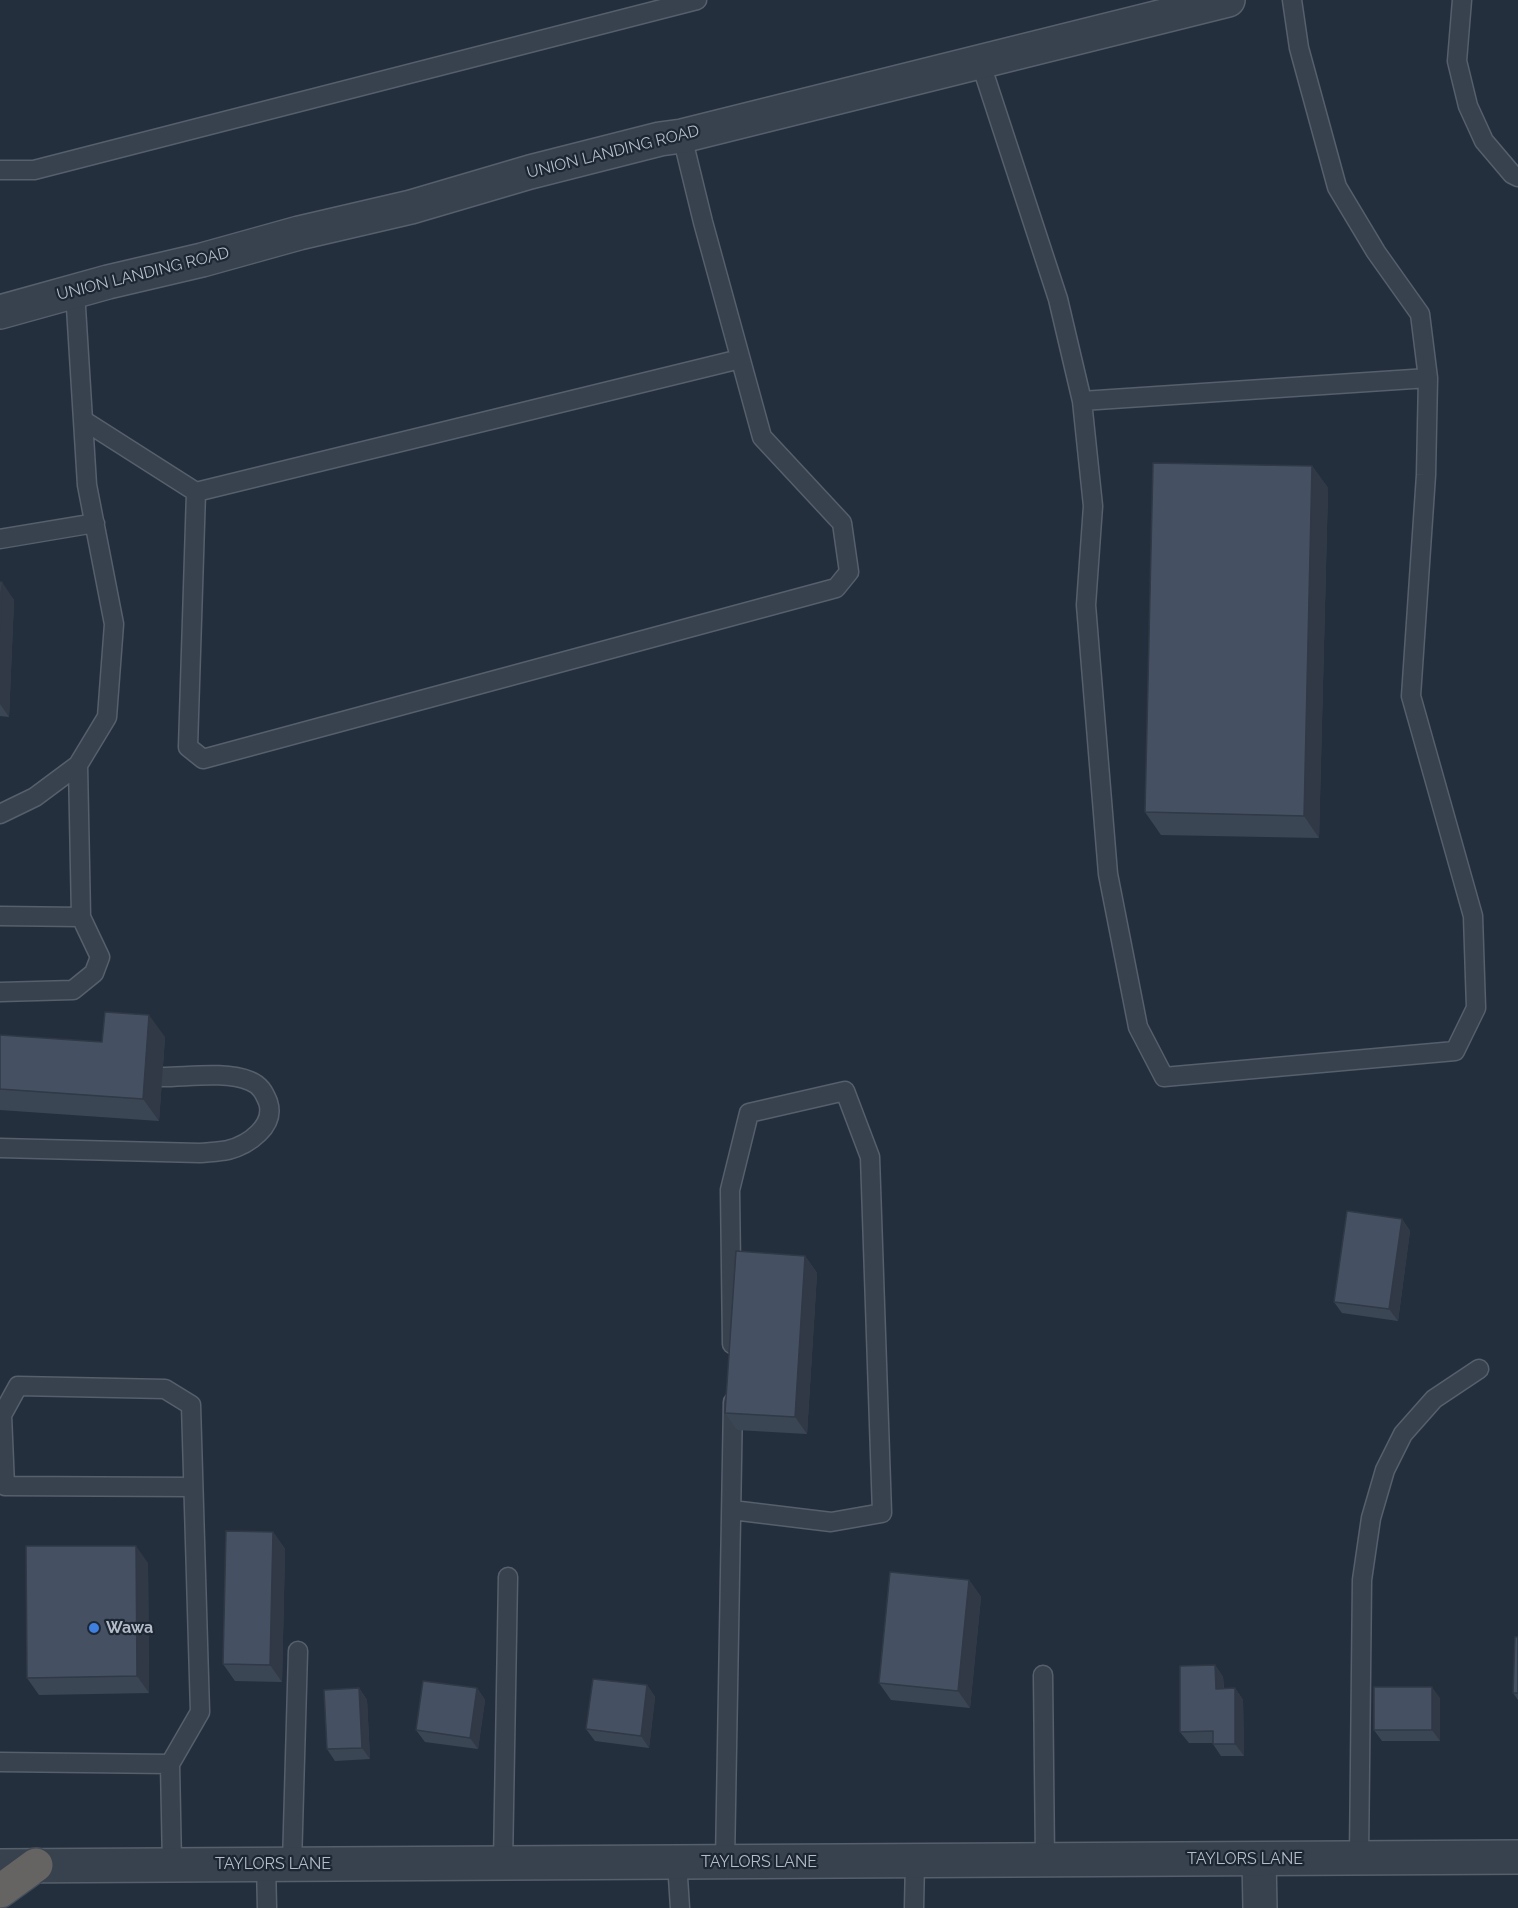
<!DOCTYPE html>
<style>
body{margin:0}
canvas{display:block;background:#242f3e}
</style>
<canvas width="1518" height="1908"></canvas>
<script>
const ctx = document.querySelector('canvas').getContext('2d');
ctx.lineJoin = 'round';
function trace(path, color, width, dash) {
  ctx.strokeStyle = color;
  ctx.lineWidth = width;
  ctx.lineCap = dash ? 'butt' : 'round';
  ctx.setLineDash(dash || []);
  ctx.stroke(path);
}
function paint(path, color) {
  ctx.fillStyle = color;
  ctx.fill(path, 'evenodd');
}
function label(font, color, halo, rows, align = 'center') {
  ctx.font = font + ' Raleway,sans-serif';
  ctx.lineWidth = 4.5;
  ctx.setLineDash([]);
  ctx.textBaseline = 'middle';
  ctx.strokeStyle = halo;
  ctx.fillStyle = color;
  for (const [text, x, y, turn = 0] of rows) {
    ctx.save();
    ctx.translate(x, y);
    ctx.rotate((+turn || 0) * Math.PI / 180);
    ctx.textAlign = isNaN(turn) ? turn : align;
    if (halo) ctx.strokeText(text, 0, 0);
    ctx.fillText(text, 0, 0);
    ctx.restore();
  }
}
const service = new Path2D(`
 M 1462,0 L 1457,61 L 1468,106 L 1484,141 L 1512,174 L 1518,177
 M 980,61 L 1058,299 L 1082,401 L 1093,506 L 1086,605 L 1108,874 L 1138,1027 L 1164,1077 L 1455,1051 L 1476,1008 L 1473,916 L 1411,696 L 1426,475 L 1428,378 L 1420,314 L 1376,252 L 1337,187 L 1299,48 L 1292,0
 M 0,170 L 34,170 L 697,0
 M 1082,401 L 1428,378
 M 83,420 L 196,492 L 188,747 L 203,759 L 836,588 L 849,572 L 842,523 L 762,437 L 703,222 L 682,136
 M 196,492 L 740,359
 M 0,539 L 95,523
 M 0,814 L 35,797 L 78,765 L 107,717 L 114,624 L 87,485 L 75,291
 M 0,916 L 81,917
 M 0,992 L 73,990 L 94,973 L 100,957 L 81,917 L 78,765
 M 0,1148 L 200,1153 C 209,1152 219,1152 228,1150 C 248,1145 276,1126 268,1102 C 264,1092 260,1085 250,1081 C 226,1071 188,1077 162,1077
 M 732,1510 L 831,1522 L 882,1513 L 870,1157 L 845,1091 L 749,1113 L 730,1190 L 732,1344
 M 1043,1675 L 1045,1860
 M 0,1762 L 170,1764 L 172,1865
 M 170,1764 L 200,1712 L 191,1405 L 165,1389 L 18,1386 L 2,1415 L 5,1486 L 193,1487
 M 1359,1858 L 1362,1580 L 1371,1518 L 1385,1470 L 1403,1434 L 1434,1399 L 1479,1369
 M 677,1862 L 680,1908
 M 725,1862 L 733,1402
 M 503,1863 L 508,1577
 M 266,1864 L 267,1908
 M 292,1864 L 298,1651
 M 914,1908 L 915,1861`);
const minor = new Path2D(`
 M 0,312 L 108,282 L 202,260 L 299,233 L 411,207 L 530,172 L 660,139 L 682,136 L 1228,0
 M 1259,1859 L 1260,1908`);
const tertiary = new Path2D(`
 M 0,1866 L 1518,1857`);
const trunk = new Path2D(`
 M 0,1891 L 36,1865`);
trace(service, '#565f6c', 21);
trace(minor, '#565f6c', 36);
trace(tertiary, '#565f6c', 36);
trace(trunk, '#434c59', 36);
trace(service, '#38414e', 18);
trace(minor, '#38414e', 33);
trace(tertiary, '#38414e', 33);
trace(trunk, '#656462', 33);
paint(new Path2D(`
 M 1312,466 L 1328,488 L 1319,838 L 1161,835 L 1145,812 Z
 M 0,582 L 14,600 L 9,717 L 0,716 Z
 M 0,1035 L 102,1042 L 165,1037 L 159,1121 L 0,1110 Z
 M 1402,1219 L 1410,1231 L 1398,1321 L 1342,1313 L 1334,1302 Z
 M 805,1256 L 817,1273 L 807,1434 L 737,1430 L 725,1413 Z
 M 273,1532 L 285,1549 L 282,1682 L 235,1681 L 223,1664 Z
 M 148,1563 L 149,1693 L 39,1695 L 27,1678 Z
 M 969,1580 L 981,1597 L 970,1708 L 891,1700 L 879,1683 Z
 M 1518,1637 L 1518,1700 L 1513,1693 Z
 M 1215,1665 L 1223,1677 L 1224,1689 L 1235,1688 L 1243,1700 L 1244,1756 L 1221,1756 L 1213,1744 L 1213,1743 L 1189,1743 L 1180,1732 Z
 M 647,1685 L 655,1697 L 649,1748 L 595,1741 L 586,1729 Z
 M 359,1688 L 367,1700 L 370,1759 L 335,1761 L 327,1749 Z
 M 477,1688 L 485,1700 L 478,1749 L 425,1742 L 416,1730 Z
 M 1440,1698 L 1440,1741 L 1382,1741 L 1374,1730 Z`), '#3b4654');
paint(new Path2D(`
 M 1312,466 L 1328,488 L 1319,838 L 1304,816 Z
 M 2,582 L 14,600 L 9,717 L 0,704 L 0,632 Z
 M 149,1015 L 165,1037 L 159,1121 L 143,1099 Z
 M 1402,1219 L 1410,1231 L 1398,1321 L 1389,1309 Z
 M 805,1256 L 817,1273 L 807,1434 L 795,1417 Z
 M 273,1532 L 285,1549 L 282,1682 L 270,1665 Z
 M 136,1546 L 148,1563 L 149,1693 L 137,1676 Z
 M 969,1580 L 981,1597 L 970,1708 L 958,1691 Z
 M 1215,1665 L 1223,1677 L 1224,1701 L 1216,1689 Z
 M 647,1685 L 655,1697 L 649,1748 L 641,1736 Z
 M 1432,1687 L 1440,1698 L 1440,1741 L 1432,1730 Z
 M 359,1688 L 367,1700 L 370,1759 L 362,1748 Z
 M 477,1688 L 485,1700 L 478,1749 L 470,1738 Z
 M 1235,1688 L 1243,1700 L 1244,1756 L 1235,1744 Z`), '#303945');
const building = new Path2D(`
 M 1153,463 L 1312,466 L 1304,816 L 1145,812 Z
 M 0,582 L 2,582 L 0,632 Z
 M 105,1012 L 149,1015 L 143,1099 L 0,1089 L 0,1035 L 102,1042 Z
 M 1347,1211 L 1402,1219 L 1389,1309 L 1334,1302 Z
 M 736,1251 L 805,1256 L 795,1417 L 725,1413 Z
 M 226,1531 L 273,1532 L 270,1665 L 223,1664 Z
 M 26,1546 L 136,1546 L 137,1676 L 27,1678 Z
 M 890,1572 L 969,1580 L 958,1691 L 879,1683 Z
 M 1515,1637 L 1518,1637 L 1518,1693 L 1513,1693 Z
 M 1215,1665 L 1216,1689 L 1235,1688 L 1235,1744 L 1213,1744 L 1213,1731 L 1180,1732 L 1180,1666 Z
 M 593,1679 L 647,1685 L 641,1736 L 586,1729 Z
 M 423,1681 L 477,1688 L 470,1738 L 416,1730 Z
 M 1374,1687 L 1432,1687 L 1432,1730 L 1374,1730 Z
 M 359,1688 L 362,1748 L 327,1749 L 324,1690 Z`);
paint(building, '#455162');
trace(building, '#303945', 1.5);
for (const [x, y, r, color] of [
 [94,1628,6,"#3f7fe0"]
]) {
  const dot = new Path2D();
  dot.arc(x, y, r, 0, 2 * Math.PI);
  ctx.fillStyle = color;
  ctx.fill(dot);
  trace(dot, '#1d2633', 2);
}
label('16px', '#b4bcc9', '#1d2633', [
 ["UNION LANDING ROAD",613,152,-14],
 ["UNION LANDING ROAD",143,274,-14],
 ["TAYLORS LANE",1245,1859],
 ["TAYLORS LANE",759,1862],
 ["TAYLORS LANE",273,1864]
]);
label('bold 16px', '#b4bcc9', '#1d2633', [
 ["Wawa",106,1628]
], 'left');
</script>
